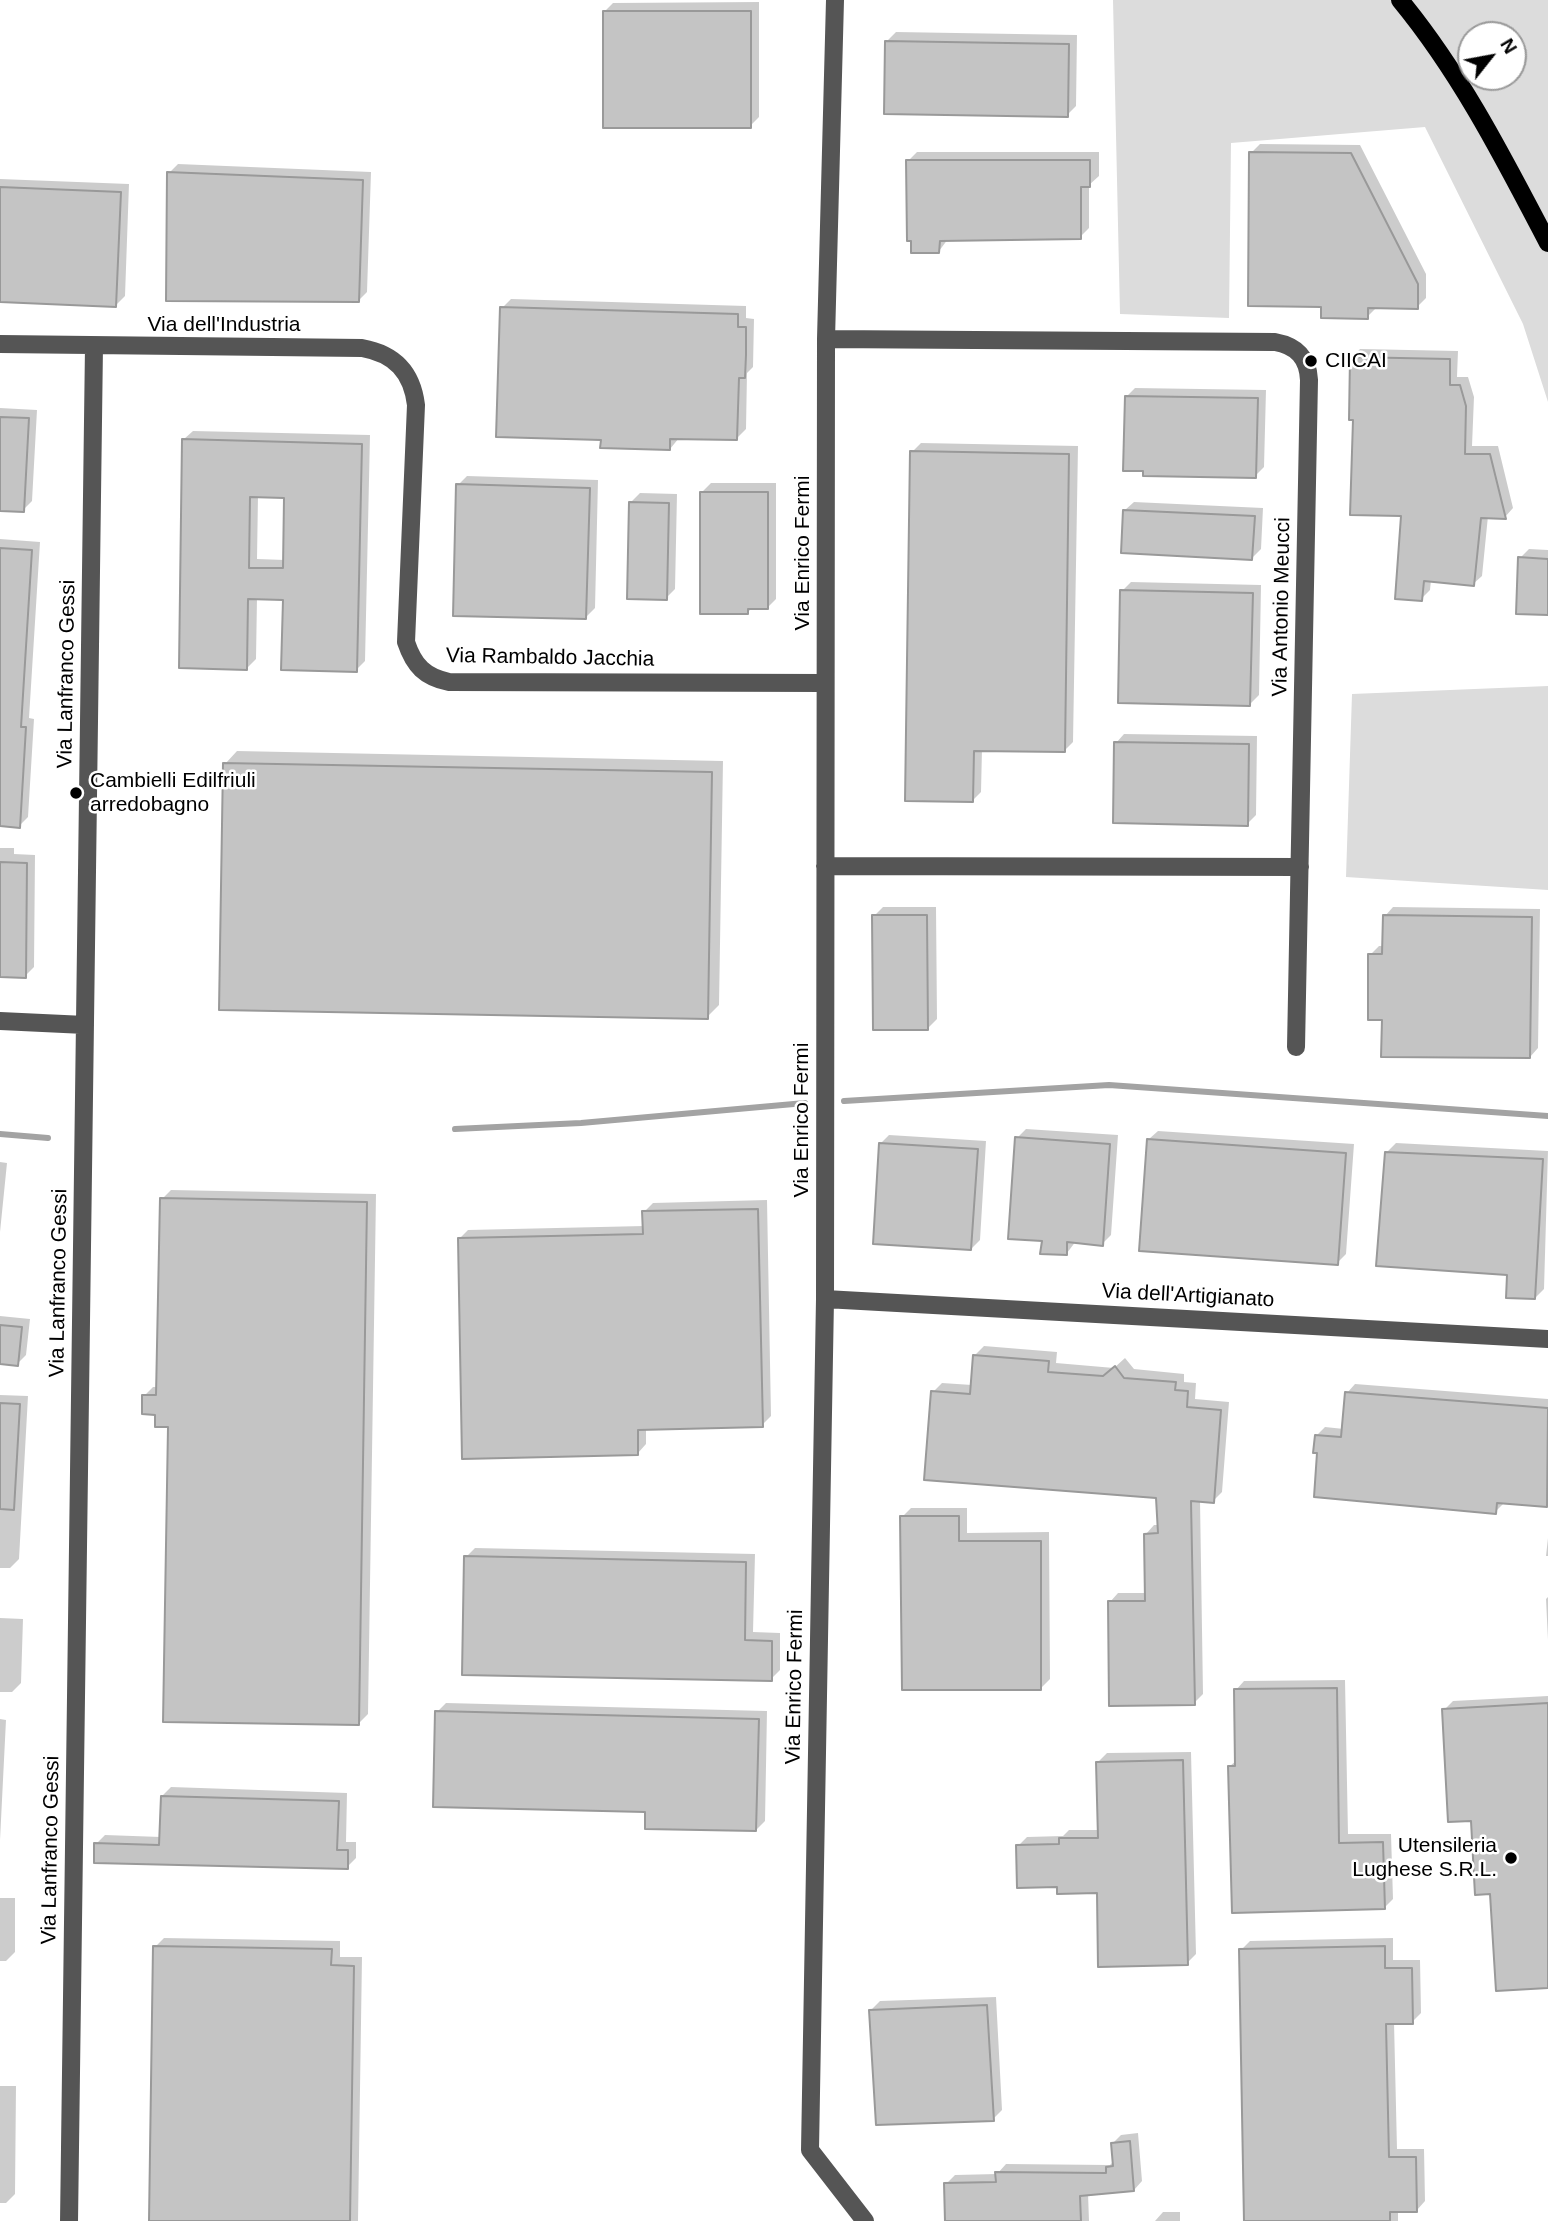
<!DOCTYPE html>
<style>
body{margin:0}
#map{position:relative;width:1548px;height:2221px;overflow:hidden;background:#fff;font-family:Helvetica,sans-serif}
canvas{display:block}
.north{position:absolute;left:1457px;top:21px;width:70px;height:70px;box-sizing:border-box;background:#fff;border:2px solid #999;border-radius:50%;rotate:59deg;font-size:19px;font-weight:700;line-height:28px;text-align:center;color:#000}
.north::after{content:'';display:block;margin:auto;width:24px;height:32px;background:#000;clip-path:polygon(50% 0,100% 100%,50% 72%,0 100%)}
</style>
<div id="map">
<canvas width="1548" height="2221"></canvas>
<div class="north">N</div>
</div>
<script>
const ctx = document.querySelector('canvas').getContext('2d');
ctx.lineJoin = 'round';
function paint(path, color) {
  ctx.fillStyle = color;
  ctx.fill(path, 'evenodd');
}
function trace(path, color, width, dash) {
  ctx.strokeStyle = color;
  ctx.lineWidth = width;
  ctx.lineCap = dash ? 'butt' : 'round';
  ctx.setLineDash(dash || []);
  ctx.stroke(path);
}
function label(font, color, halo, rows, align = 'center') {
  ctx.font = font + ' Helvetica,sans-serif';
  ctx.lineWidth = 5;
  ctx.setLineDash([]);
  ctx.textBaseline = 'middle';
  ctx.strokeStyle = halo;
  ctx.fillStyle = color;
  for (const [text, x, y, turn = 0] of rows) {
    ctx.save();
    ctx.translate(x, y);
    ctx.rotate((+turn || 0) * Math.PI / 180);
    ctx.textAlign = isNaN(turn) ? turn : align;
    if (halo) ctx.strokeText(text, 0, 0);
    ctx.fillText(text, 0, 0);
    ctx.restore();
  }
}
paint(new Path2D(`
 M 1113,0 L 1548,0 L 1548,402 L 1523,324 L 1425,127 L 1231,143 L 1229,318 L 1120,314 ZM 1471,35 L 1513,35 L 1513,77 L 1471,77 Z
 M 1548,686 L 1548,890 L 1346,877 L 1352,694 Z`), '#dcdcdc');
paint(new Path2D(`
 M 759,2 L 759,117 L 750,126 L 604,12 L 613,3 Z
 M 896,32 L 1077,35 L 1076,106 L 1067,115 L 887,41 Z
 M 1260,144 L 1360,145 L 1426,274 L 1426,298 L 1417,307 L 1376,308 L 1367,317 L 1323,305 L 1251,153 Z
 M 917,152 L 1099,152 L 1099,176 L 1089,185 L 1089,228 L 1080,237 L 948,239 L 939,251 L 908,161 Z
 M 178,164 L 371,172 L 367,292 L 358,301 L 169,173 Z
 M 0,179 L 129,184 L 125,296 L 116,305 L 0,300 Z
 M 511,299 L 746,306 L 746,318 L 754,319 L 753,367 L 747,373 L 746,429 L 737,438 L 679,438 L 670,449 L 602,438 L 502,308 Z
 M 1360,349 L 1458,351 L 1457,377 L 1468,377 L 1474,397 L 1472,446 L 1498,446 L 1513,508 L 1505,517 L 1488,516 L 1482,576 L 1473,584 L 1431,580 L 1430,590 L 1421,599 L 1403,514 L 1354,419 L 1352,358 Z
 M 1135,388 L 1266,390 L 1264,467 L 1255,476 L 1144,470 L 1126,397 Z
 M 0,408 L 37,410 L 32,501 L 23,510 L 0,509 Z
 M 193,431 L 370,435 L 365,661 L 356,670 L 285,598 L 257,598 L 256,659 L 247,668 L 184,439 ZM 258,496 L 286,496 L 285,560 L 257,559 Z
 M 921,443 L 1078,446 L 1073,742 L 1064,751 L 982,749 L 981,792 L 972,801 L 912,452 Z
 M 467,476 L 598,480 L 595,608 L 586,617 L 458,485 Z
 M 711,483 L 776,483 L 776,599 L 767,608 L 752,608 L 748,612 L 702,492 Z
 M 640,493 L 677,494 L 675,589 L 666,598 L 631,502 Z
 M 1134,502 L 1263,508 L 1261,549 L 1252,558 L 1125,510 Z
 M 0,539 L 40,542 L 29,718 L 34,719 L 28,817 L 19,826 L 0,825 Z
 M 1529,549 L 1548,550 L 1548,613 L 1520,558 Z
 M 1131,582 L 1261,585 L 1259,695 L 1250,704 L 1122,591 Z
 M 1124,734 L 1257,736 L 1256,815 L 1247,824 L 1116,743 Z
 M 237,751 L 723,761 L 719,1005 L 707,1017 L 225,764 Z
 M 0,848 L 14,848 L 14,854 L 35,855 L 34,967 L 25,976 L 0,976 Z
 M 883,907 L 936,907 L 937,1019 L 928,1028 L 874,916 Z
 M 1393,907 L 1540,909 L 1538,1048 L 1530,1057 L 1383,1018 L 1370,955 L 1379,946 L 1384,946 L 1385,916 Z
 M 1026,1129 L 1118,1135 L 1111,1235 L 1102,1244 L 1076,1241 L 1067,1253 L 1044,1239 L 1017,1138 Z
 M 1158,1131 L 1354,1144 L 1346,1254 L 1337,1263 L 1149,1139 Z
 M 889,1135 L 986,1141 L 980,1240 L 971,1249 L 880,1144 Z
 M 1396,1143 L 1548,1151 L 1544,1289 L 1535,1298 L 1387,1152 Z
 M 0,1162 L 7,1163 L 0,1232 Z
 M 171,1190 L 376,1194 L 368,1714 L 359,1723 L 169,1425 L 144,1396 L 153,1387 L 158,1387 L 162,1199 Z
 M 767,1200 L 771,1416 L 762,1425 L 646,1428 L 646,1444 L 638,1453 L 459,1239 L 468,1230 L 644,1226 L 644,1212 L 653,1203 Z
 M 0,1316 L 30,1319 L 26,1355 L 17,1364 L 0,1362 Z
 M 984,1346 L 1057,1352 L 1056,1363 L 1114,1368 L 1125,1358 L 1134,1369 L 1184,1374 L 1184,1382 L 1196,1383 L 1195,1399 L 1229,1402 L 1222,1492 L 1213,1501 L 1200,1500 L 1203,1694 L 1194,1703 L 1110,1602 L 1118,1593 L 1146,1593 L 1146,1534 L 1154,1525 L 1160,1525 L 1158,1497 L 933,1392 L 942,1383 L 972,1385 L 975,1355 Z
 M 1355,1384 L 1548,1399 L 1548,1503 L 1504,1503 L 1495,1512 L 1319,1451 L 1316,1436 L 1325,1427 L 1344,1429 L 1347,1393 Z
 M 0,1395 L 28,1396 L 19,1559 L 10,1568 L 0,1568 Z
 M 911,1508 L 967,1508 L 967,1533 L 1049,1532 L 1050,1679 L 1041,1688 L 902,1517 Z
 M 1548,1538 L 1548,1556 L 1546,1556 Z
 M 475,1548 L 755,1554 L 753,1632 L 780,1633 L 780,1670 L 771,1679 L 466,1557 Z
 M 1548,1597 L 1548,1640 L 1546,1599 Z
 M 0,1618 L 23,1619 L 21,1683 L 12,1692 L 0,1692 Z
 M 1345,1680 L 1348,1834 L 1391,1834 L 1393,1899 L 1384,1908 L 1230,1766 L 1237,1760 L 1236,1690 L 1244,1681 Z
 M 1548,1696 L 1548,1986 L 1492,1892 L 1444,1710 L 1453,1701 Z
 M 446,1703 L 767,1711 L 765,1821 L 756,1830 L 647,1811 L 437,1712 Z
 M 0,1719 L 6,1720 L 0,1840 Z
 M 1191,1752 L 1196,1954 L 1187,1963 L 1099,1891 L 1059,1886 L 1018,1846 L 1027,1837 L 1063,1836 L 1069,1830 L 1100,1830 L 1098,1762 L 1107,1753 Z
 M 171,1787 L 347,1793 L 346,1842 L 356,1842 L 356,1858 L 347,1867 L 96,1844 L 105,1835 L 161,1837 L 162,1796 Z
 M 0,1898 L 15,1898 L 15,1952 L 6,1961 L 0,1961 Z
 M 164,1938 L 340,1941 L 340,1957 L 362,1957 L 358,2221 L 151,2221 L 155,1947 Z
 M 1393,1938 L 1393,1960 L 1420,1960 L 1421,2013 L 1412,2022 L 1394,2022 L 1397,2149 L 1424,2149 L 1425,2201 L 1417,2210 L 1398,2210 L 1398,2221 L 1246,2221 L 1241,1950 L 1250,1941 Z
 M 996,1997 L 1002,2110 L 993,2119 L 871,2010 L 880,2001 Z
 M 0,2086 L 16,2086 L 15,2194 L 6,2203 L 0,2203 Z
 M 1138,2133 L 1142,2181 L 1134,2190 L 1088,2193 L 1089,2221 L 947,2221 L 946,2184 L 955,2175 L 997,2174 L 1006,2164 L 1110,2165 L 1114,2161 L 1113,2143 L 1121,2135 Z
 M 1163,2212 L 1180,2212 L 1180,2221 L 1155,2221 Z`), '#0003');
trace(new Path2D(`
 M 844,1101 L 1109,1085 L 1548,1116
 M 455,1129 L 581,1123 L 805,1103
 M 0,1134 L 48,1138`), '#a3a3a3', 6);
const building = new Path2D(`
 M 603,11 L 751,11 L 751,128 L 603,128 Z
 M 885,41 L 1069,44 L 1068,117 L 884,114 Z
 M 1249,152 L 1351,153 L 1418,284 L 1418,309 L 1368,308 L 1368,319 L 1321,318 L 1321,307 L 1248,306 Z
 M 906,160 L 1090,160 L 1090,187 L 1081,187 L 1081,239 L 940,241 L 939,253 L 911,253 L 911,241 L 907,241 Z
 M 167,172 L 363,180 L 359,302 L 166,301 Z
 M 0,187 L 121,192 L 116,307 L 0,302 Z
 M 500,307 L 738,314 L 738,327 L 746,327 L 746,355 L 745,378 L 739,378 L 737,440 L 670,439 L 670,450 L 600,448 L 601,440 L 496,437 Z
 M 1350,357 L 1450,359 L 1450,385 L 1460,385 L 1466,406 L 1465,454 L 1490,454 L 1506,519 L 1481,518 L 1474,586 L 1424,581 L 1422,601 L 1395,599 L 1401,516 L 1350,515 L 1353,420 L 1349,420 Z
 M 1125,396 L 1258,398 L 1256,478 L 1143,476 L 1143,471 L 1123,471 Z
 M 0,417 L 29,418 L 24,512 L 0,511 Z
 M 182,439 L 362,444 L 357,672 L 281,670 L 283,600 L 248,599 L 247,670 L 179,668 ZM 250,497 L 284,498 L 283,568 L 249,568 Z
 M 910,451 L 1069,454 L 1065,752 L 974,751 L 973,802 L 905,801 Z
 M 456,484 L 590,488 L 586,619 L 453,616 Z
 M 700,492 L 768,492 L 768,609 L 748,609 L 748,614 L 700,614 Z
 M 629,502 L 669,503 L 667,600 L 627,599 Z
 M 1123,510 L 1255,516 L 1252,560 L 1121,553 Z
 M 0,548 L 32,550 L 21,727 L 26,727 L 20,828 L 0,826 Z
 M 1518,557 L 1548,559 L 1548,615 L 1516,614 Z
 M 1120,590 L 1253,593 L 1250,706 L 1118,703 Z
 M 1114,742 L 1249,744 L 1248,826 L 1113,823 Z
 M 223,763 L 712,772 L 708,1019 L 219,1010 Z
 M 0,862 L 27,863 L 26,978 L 0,977 Z
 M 872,915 L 927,915 L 928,1030 L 873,1030 Z
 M 1383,915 L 1532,917 L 1530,1058 L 1381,1057 L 1382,1020 L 1368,1020 L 1368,954 L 1382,954 Z
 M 1015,1137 L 1110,1144 L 1103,1246 L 1067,1242 L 1067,1255 L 1040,1254 L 1042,1241 L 1008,1239 Z
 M 1147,1139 L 1346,1153 L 1338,1265 L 1139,1251 Z
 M 879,1143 L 978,1149 L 971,1250 L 873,1244 Z
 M 1385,1152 L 1543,1159 L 1535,1299 L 1506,1298 L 1507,1275 L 1376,1266 Z
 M 160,1198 L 367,1202 L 359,1725 L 163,1722 L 168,1427 L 155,1427 L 155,1415 L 142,1414 L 142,1395 L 156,1395 Z
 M 758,1209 L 763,1427 L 638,1430 L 638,1455 L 462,1459 L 458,1238 L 643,1234 L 642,1211 Z
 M 0,1325 L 22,1327 L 18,1366 L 0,1364 Z
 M 973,1355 L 1049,1361 L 1048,1372 L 1103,1376 L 1115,1366 L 1124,1378 L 1176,1382 L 1175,1390 L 1188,1391 L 1187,1407 L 1221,1410 L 1214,1503 L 1191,1501 L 1195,1705 L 1109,1706 L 1108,1601 L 1145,1601 L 1144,1534 L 1158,1533 L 1156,1498 L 924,1480 L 931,1391 L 970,1394 Z
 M 1345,1392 L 1548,1408 L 1547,1507 L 1497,1503 L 1496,1514 L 1314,1497 L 1317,1453 L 1313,1453 L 1315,1435 L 1341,1437 Z
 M 0,1403 L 20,1404 L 14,1510 L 0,1509 Z
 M 900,1516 L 959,1516 L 959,1541 L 1041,1541 L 1041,1690 L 902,1690 Z
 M 464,1556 L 746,1562 L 745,1640 L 772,1641 L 772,1681 L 462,1675 Z
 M 1337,1688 L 1339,1843 L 1383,1842 L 1385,1909 L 1232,1913 L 1228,1766 L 1235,1766 L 1234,1689 Z
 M 1548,1703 L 1548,1988 L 1496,1991 L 1490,1894 L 1475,1895 L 1471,1821 L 1448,1822 L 1442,1709 Z
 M 435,1711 L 759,1719 L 756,1831 L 645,1829 L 645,1812 L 433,1807 Z
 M 1183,1760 L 1188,1965 L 1098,1967 L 1097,1893 L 1057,1894 L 1057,1887 L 1017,1888 L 1016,1845 L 1059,1844 L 1059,1838 L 1098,1838 L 1096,1762 Z
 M 161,1796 L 339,1801 L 337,1850 L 348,1850 L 348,1869 L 94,1863 L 94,1843 L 159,1845 Z
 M 153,1946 L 332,1949 L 331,1965 L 354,1966 L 350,2221 L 149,2221 Z
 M 1385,1946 L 1385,1968 L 1412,1968 L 1413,2024 L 1386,2024 L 1389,2157 L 1416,2157 L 1417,2212 L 1390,2212 L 1390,2221 L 1244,2221 L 1239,1949 Z
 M 987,2005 L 994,2121 L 876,2125 L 869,2010 Z
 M 1130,2141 L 1134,2191 L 1080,2196 L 1081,2221 L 945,2221 L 944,2183 L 996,2182 L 995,2172 L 1106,2173 L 1106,2167 L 1113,2166 L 1111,2143 Z`);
paint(building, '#c4c4c4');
trace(building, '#999', 2);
const major = new Path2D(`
 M 1400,0 C 1461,74 1504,159 1548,243`);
trace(major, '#dbdbdb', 20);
trace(new Path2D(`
 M 835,0 L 826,339 L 825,1299 L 810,2150 L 865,2221
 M 826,339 L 1275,342 C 1297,346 1308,358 1309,380 L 1296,1047
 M 0,344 L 362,348 C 395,354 412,372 416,405 L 406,642 C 414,666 425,677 449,682 L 825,683
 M 825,866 L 1300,867
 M 0,1021 L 85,1025
 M 825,1299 L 1548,1339
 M 69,2221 L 94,346`), '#555', 18);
trace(major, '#000', 18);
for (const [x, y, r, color] of [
 [1311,361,7,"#000"],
 [76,793,7,"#000"],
 [1511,1858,7,"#000"]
]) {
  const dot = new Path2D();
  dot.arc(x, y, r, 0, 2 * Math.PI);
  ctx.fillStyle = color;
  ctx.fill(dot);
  trace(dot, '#fff', 2.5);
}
label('21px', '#000', '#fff', [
 ["Via dell'Industria",224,325],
 ["Via Enrico Fermi",803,553,-90],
 ["Via Antonio Meucci",1282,607,-89],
 ["Via Rambaldo Jacchia",550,658,1],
 ["Via Lanfranco Gessi",67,674,-89],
 ["Via Enrico Fermi",802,1120,-90],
 ["Via Lanfranco Gessi",59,1283,-89],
 ["Via dell'Artigianato",1188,1296,3],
 ["Via Enrico Fermi",795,1687,-89],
 ["Via Lanfranco Gessi",51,1850,-89]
]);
label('21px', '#000', '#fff', [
 ["CIICAI",1325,361],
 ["Cambielli Edilfriuli",90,781],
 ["arredobagno",90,805],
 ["Utensileria",1497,1846,"right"],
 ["Lughese S.R.L.",1497,1870,"right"]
], 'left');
</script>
